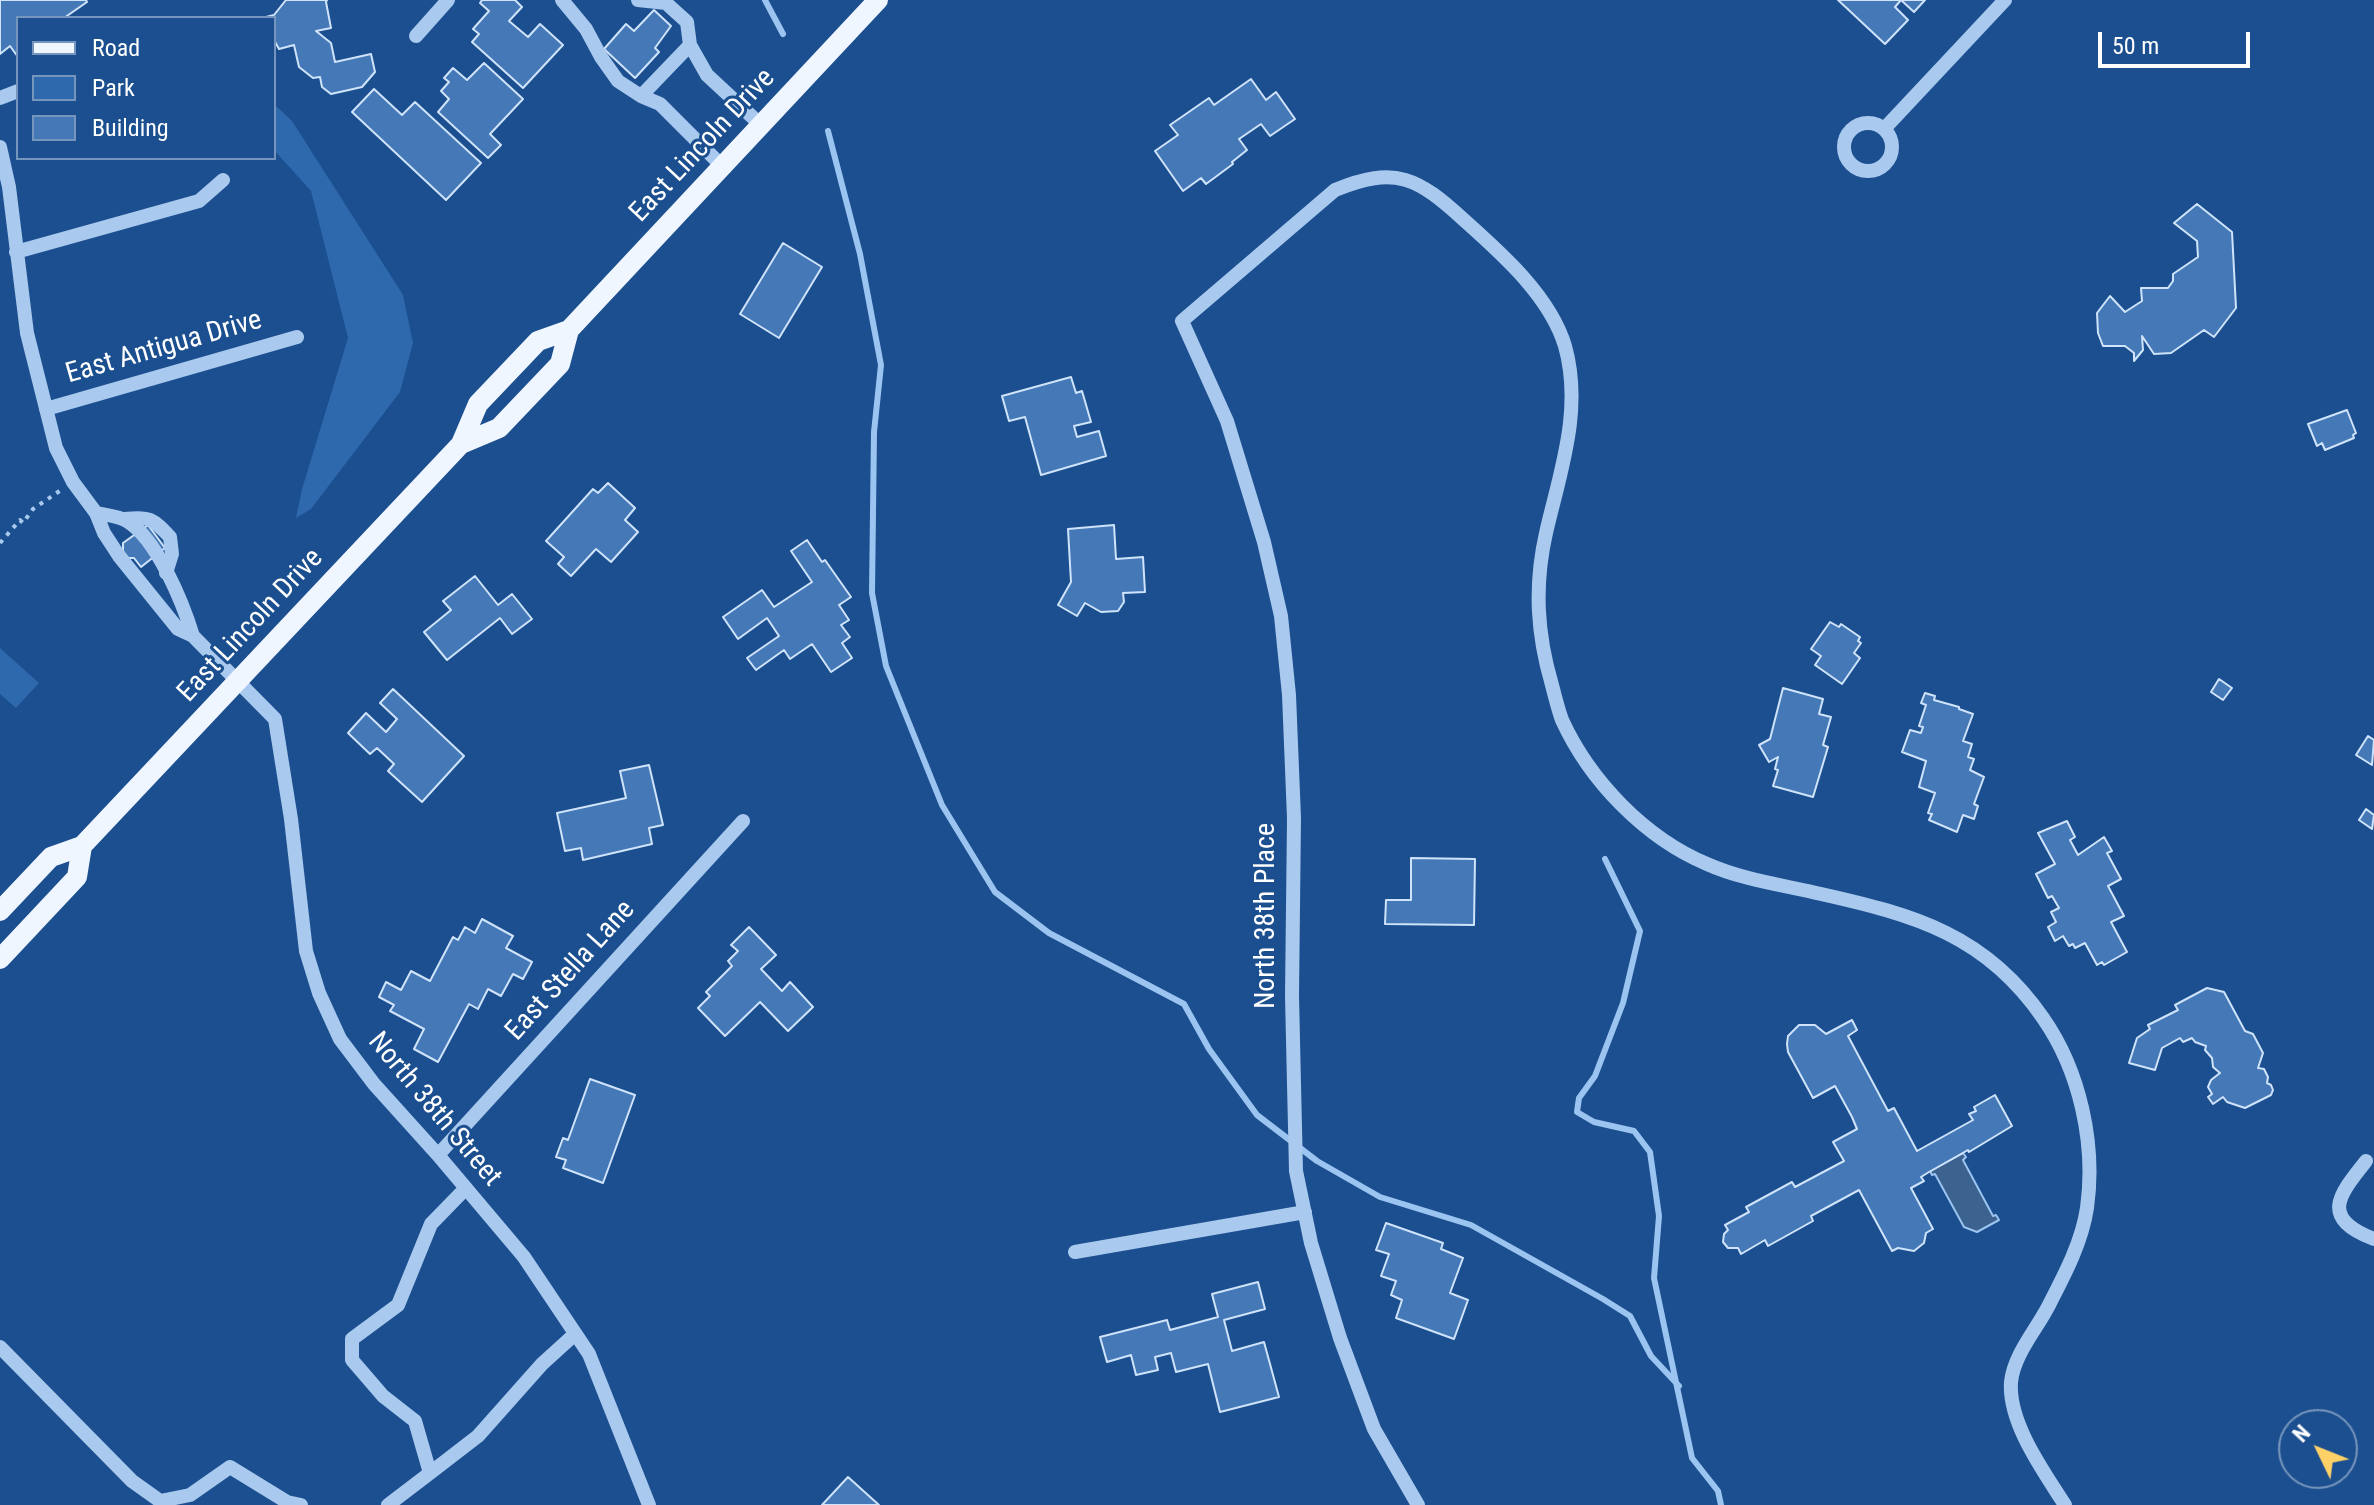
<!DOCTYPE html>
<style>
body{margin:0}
#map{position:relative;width:2374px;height:1505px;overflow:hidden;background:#1b4f8f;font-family:"Roboto Condensed",sans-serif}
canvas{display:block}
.legend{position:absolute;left:16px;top:16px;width:260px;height:144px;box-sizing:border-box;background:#1b4f8f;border:2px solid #7695bc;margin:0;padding:10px 14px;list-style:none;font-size:24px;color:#fff}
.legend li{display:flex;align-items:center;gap:16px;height:40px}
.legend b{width:40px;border:2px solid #7695bc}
.north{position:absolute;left:2278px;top:1409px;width:80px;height:80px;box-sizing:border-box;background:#1b4f8f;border:2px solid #7695bc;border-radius:50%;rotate:313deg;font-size:22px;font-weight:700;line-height:32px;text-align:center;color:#fff}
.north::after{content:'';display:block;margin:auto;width:28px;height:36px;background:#ffd166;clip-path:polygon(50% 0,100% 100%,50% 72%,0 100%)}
.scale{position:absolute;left:2098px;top:32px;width:152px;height:36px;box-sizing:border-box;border:4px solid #fff;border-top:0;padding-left:10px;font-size:24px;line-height:28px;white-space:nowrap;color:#fff;-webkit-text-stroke:6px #1b4f8f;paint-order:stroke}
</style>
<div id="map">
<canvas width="2374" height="1505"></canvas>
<ul class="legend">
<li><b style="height:10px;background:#f0f6ff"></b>Road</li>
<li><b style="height:22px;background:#2e69ad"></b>Park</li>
<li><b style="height:22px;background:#4478b7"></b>Building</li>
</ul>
<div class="north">N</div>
<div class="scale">50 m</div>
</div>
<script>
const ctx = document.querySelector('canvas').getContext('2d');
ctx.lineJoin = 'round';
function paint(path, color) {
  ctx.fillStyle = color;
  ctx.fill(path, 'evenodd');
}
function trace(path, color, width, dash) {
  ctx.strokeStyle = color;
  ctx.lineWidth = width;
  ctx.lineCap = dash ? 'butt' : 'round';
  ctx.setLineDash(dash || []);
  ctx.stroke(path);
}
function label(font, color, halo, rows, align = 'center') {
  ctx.font = font + ' "Roboto Condensed",sans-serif';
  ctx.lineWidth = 6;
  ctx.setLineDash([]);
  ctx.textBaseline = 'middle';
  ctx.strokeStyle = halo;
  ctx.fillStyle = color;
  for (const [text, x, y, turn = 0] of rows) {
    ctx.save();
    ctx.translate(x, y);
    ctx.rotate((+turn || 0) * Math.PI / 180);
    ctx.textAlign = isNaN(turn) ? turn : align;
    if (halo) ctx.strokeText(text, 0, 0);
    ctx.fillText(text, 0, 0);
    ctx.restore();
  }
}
paint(new Path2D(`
 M 274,104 L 292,121 L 403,295 L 413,343 L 400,392 L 311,509 L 296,518 L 302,489 L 348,338 L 311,191 L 274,150 Z
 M 0,648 L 39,683 L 16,708 L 0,694 Z`), '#2e69ad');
const water = new Path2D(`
 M 1963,1153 L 1966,1157 L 1963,1160 L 1993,1216 L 1996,1215 L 1999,1220 L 1977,1232 L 1964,1227 L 1935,1174 L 1932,1175 L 1930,1171 Z`);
paint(water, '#3c6290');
trace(water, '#9cc4f0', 2);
trace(new Path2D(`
 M 765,0 L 783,34
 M 828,131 L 860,254 L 881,365 L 874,432 L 872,593 L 886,666 L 942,805 L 995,892 L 1049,933 L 1184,1004 L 1209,1049 L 1257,1115 L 1317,1161 L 1380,1197 L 1471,1225 L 1603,1299 L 1630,1316 L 1651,1356 L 1679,1386
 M 1605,859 L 1640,931 L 1623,1003 L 1595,1076 L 1579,1098 L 1577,1112 L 1594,1122 L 1634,1131 L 1650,1152 L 1659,1216 L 1654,1278 L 1692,1458 L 1718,1491 L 1721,1505`), '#9cc4f0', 6);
const building = new Path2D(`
 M 0,0 L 86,0 L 87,2 L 64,18 L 18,18 L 18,57 L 10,46 L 0,54 Z
 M 286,0 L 327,0 L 326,2 L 331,28 L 316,31 L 331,43 L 335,62 L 371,54 L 375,72 L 362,87 L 331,94 L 322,87 L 320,77 L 313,78 L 299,67 L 294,45 L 279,49 L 274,40 L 274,18 L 262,18 L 274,15 Z
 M 482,0 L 515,0 L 522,7 L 509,21 L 528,37 L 540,24 L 563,45 L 523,88 L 472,42 L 479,34 L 473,29 L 489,11 L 480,3 Z
 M 1838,0 L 1925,0 L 1914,12 L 1901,0 L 1895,7 L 1908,20 L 1885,44 Z
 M 654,10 L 671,26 L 655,48 L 659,52 L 635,78 L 604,49 L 626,24 L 634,31 Z
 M 484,63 L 523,99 L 490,134 L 501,145 L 488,158 L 438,112 L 449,99 L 441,91 L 449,82 L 444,78 L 453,68 L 467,80 Z
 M 1251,79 L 1266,100 L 1276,92 L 1295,119 L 1270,136 L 1261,124 L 1239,139 L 1247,150 L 1232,162 L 1233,164 L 1206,184 L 1201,178 L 1183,191 L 1155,151 L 1178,135 L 1170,125 L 1209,98 L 1214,105 Z
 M 374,89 L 402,115 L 415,102 L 481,163 L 446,200 L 352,112 Z
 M 2197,204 L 2232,232 L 2236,308 L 2214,337 L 2204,330 L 2171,353 L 2154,354 L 2142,336 L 2143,350 L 2134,361 L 2134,353 L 2125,346 L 2103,346 L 2098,333 L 2097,313 L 2110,296 L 2125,312 L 2142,301 L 2141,288 L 2168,288 L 2173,281 L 2173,274 L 2198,257 L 2197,241 L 2174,223 Z
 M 783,243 L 822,267 L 779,338 L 740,314 Z
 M 1071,377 L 1076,393 L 1082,391 L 1091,422 L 1074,426 L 1077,437 L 1099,431 L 1106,456 L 1041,475 L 1025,417 L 1009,421 L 1002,396 Z
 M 2347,410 L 2356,433 L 2353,435 L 2354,438 L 2325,450 L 2322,443 L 2317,446 L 2308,424 Z
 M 608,483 L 635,508 L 625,520 L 638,532 L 611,562 L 596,549 L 571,576 L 558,564 L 564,557 L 546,541 L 593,489 L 598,493 Z
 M 148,525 L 165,548 L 141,567 L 134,558 L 128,558 L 123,551 L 123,543 Z
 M 1114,525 L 1116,559 L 1143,557 L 1145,592 L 1123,593 L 1124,602 L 1118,611 L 1101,612 L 1085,603 L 1077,616 L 1058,605 L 1071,582 L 1068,529 Z
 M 807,540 L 822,562 L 825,560 L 851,597 L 839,605 L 849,620 L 841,625 L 850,637 L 842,643 L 852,658 L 831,672 L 812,644 L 790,659 L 784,650 L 756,670 L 747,658 L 779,636 L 767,618 L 738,639 L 723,617 L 762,590 L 774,607 L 812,582 L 791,551 Z
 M 475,576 L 498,605 L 512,594 L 532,619 L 512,634 L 500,618 L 447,660 L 424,632 L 451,610 L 443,601 Z
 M 1830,622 L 1839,627 L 1841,624 L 1860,637 L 1858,641 L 1861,643 L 1854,653 L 1860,658 L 1842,684 L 1815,665 L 1821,656 L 1811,649 Z
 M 2219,679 L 2232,688 L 2223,700 L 2211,692 Z
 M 1783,688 L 1823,699 L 1819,714 L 1831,717 L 1823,745 L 1828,747 L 1813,797 L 1773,786 L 1778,770 L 1775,769 L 1778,757 L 1769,762 L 1759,745 L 1770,739 Z
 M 393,689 L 464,756 L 422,802 L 388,771 L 394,764 L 377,748 L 370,754 L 348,733 L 366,713 L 386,732 L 397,719 L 380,703 Z
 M 1925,693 L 1935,696 L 1934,700 L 1959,707 L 1959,709 L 1973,714 L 1963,741 L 1972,744 L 1968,757 L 1974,759 L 1970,770 L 1984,777 L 1974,804 L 1978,806 L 1974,819 L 1963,815 L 1957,832 L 1929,820 L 1932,814 L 1928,813 L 1935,793 L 1919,787 L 1926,761 L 1902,752 L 1910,730 L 1921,733 L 1923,727 L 1919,726 L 1926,705 L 1921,703 Z
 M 2368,736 L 2374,740 L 2372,765 L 2356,755 Z
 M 649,765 L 663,825 L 649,828 L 652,844 L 583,860 L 581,848 L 565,851 L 557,813 L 626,798 L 620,771 Z
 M 2366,809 L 2374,815 L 2372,829 L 2359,820 Z
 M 2067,821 L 2075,837 L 2070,840 L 2078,855 L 2104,837 L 2112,851 L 2107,853 L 2121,879 L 2108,886 L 2124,916 L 2111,922 L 2127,952 L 2104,965 L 2102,962 L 2097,965 L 2085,943 L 2075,948 L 2073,944 L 2069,946 L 2063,936 L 2055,941 L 2048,927 L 2056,922 L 2051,912 L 2059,908 L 2052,896 L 2048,898 L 2036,874 L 2055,864 L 2038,833 Z
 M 1411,858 L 1475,859 L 1474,925 L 1385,924 L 1386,900 L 1411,900 Z
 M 482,919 L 513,936 L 506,948 L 532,962 L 523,979 L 513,974 L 501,996 L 488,989 L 478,1009 L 469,1004 L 438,1062 L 414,1049 L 424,1029 L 390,1011 L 394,1005 L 379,997 L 386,982 L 401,990 L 411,971 L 430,981 L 453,937 L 458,940 L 465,927 L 475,933 Z
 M 749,927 L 776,955 L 761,969 L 782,991 L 790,982 L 813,1007 L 788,1031 L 760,1002 L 725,1036 L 698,1008 L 710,996 L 706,992 L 732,966 L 728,961 L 738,951 L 731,945 Z
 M 2207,988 L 2224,992 L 2245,1031 L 2253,1034 L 2263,1053 L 2258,1068 L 2264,1069 L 2268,1077 L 2267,1083 L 2271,1085 L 2273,1090 L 2271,1095 L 2245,1108 L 2227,1102 L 2223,1097 L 2213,1104 L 2208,1097 L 2212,1094 L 2208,1087 L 2211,1080 L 2220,1073 L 2213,1067 L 2212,1058 L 2205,1050 L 2206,1046 L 2195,1042 L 2192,1038 L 2183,1042 L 2180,1038 L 2162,1048 L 2155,1070 L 2129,1063 L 2137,1038 L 2150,1029 L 2148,1025 L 2178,1010 L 2175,1005 Z
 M 1852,1020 L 1857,1030 L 1848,1036 L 1888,1111 L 1894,1108 L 1917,1151 L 1973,1120 L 1969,1114 L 1976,1111 L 1974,1107 L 1995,1095 L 2012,1126 L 1969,1152 L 1968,1150 L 1929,1172 L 1921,1177 L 1924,1181 L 1911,1188 L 1933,1229 L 1926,1233 L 1924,1243 L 1914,1251 L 1898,1248 L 1892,1251 L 1859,1190 L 1811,1216 L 1813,1221 L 1768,1246 L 1765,1240 L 1741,1254 L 1738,1248 L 1728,1248 L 1723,1242 L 1724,1234 L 1728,1230 L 1725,1225 L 1749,1212 L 1746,1207 L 1792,1182 L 1795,1187 L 1844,1161 L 1833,1142 L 1857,1129 L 1852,1117 L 1835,1086 L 1813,1098 L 1788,1052 L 1787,1044 L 1788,1036 L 1799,1025 L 1815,1025 L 1826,1034 Z
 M 590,1079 L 635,1095 L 603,1183 L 563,1168 L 566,1160 L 556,1157 L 563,1138 L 568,1140 Z
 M 1386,1223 L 1443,1243 L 1441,1249 L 1463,1258 L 1450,1293 L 1468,1300 L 1454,1339 L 1396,1318 L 1402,1300 L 1391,1295 L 1396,1281 L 1381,1276 L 1389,1254 L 1376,1250 Z
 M 1258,1282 L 1265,1309 L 1224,1320 L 1232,1351 L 1264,1342 L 1279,1397 L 1220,1412 L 1208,1364 L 1176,1372 L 1171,1353 L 1155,1357 L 1158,1370 L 1136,1375 L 1131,1355 L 1107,1362 L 1100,1337 L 1167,1320 L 1170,1330 L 1218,1317 L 1212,1294 Z
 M 848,1477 L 879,1505 L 822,1505 Z`);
paint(building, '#4478b7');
trace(building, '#cfe3fa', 2);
trace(new Path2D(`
 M 0,543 L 20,520 L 23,523 L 33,509 L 61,490`), '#a9c9ee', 4, [4, 6]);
trace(new Path2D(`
 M 562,0 L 586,29 L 601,57 L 618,81 L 641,96 L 660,104 L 722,166
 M 638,0 L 666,3 L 687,22 L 690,45 L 707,75 L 761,125
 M 416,36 L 448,0
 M 641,96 L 690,45
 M 0,98 L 18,91
 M1844 147a24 24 0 1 1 48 0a24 24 0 1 1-48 0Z
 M 1884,129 L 2005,0
 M 0,147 L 9,187 L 27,333 L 56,448 L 73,482 L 96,513 L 104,533 L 119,556 L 178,629 L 193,636 L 275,719 L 291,819 L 306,951 L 319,993 L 340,1039 L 374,1084 L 438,1155 L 524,1257 L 589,1354 L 649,1505
 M 16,252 L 199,201 L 223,180
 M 46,409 L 297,337
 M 96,513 C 106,515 119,516 127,521 C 157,539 183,603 193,636
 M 125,519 C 150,516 153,519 170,537 L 172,554 L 166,573
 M 438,1155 L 743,821
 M 2366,1161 C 2338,1196 2320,1218 2374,1239
 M 1075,1252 L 1305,1212
 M 0,1347 L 132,1481 L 160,1501 L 190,1495 L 230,1467 L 287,1502 L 301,1505
 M 430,1473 L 478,1436 L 542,1364 L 575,1334
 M 388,1505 L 430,1473 L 415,1421 L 383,1396 L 352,1360 L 352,1339 L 398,1305 L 431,1224 L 466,1188
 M 1418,1505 L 1374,1429 L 1340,1338 L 1311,1243 L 1296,1171 L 1292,996 L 1294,818 L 1289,695 L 1281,616 L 1264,542 L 1227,421 L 1182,321 L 1335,190 C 1396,165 1418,178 1464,220 C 1502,254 1550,296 1565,346 C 1583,410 1560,472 1546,533 C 1534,586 1537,634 1552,685 C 1555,697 1558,709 1562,720 C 1590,781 1645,838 1707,864 C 1743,880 1783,885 1821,894 C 1915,915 1986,935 2043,1018 C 2080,1071 2096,1144 2087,1208 C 2082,1241 2066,1272 2051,1301 C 2039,1327 2014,1353 2011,1382 C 2008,1423 2044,1472 2065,1505`), '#a9c9ee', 14);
trace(new Path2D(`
 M 461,444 L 499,428 L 560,364 L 569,330
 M 0,911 L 51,857 L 82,846 L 461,444 L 478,404 L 538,341 L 569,330 L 878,0
 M 0,959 L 77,877 L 82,846`), '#f0f6ff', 20);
label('28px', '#fff', '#1b4f8f', [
 ["East Lincoln Drive",703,146,-47],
 ["East Antigua Drive",164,348,-16],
 ["East Lincoln Drive",251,626,-47],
 ["North 38th Place",1267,916,-90],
 ["East Stella Lane",571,971,-48],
 ["North 38th Street",434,1110,50]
]);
</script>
